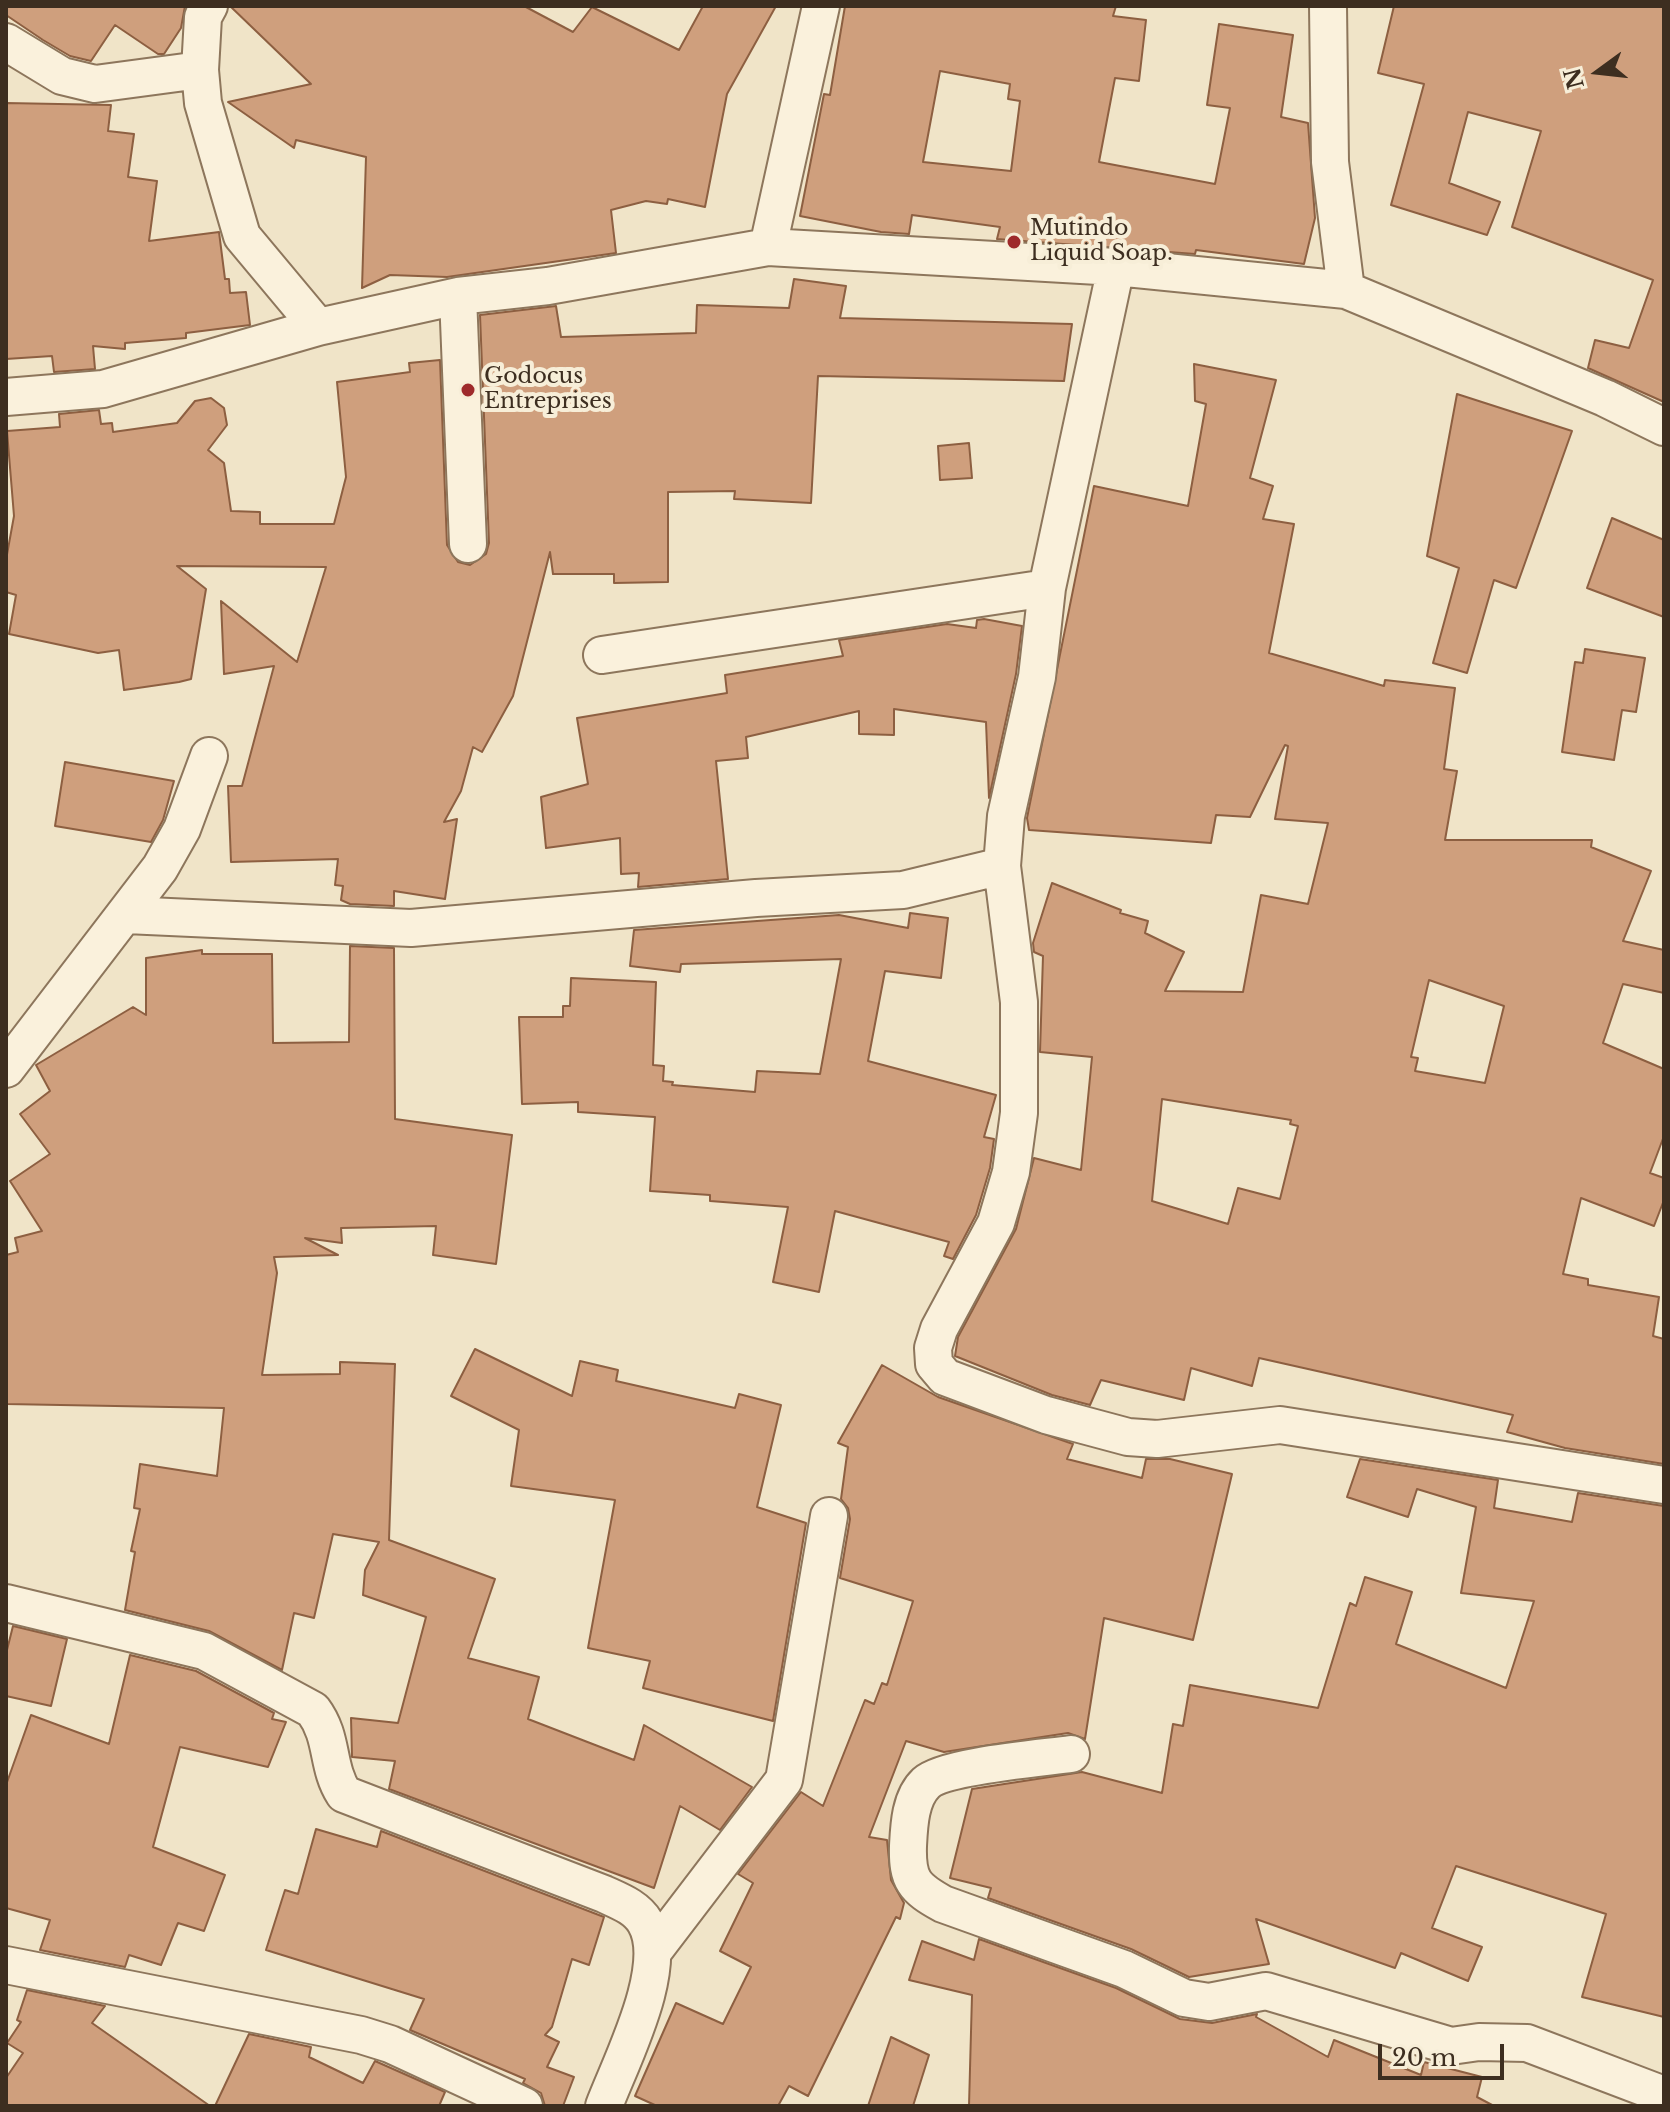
<!DOCTYPE html>
<style>
body{margin:0}
#map{position:relative;width:1670px;height:2112px;overflow:hidden;background:#f0e4c8;font-family:"Libre Baskerville",serif}
canvas{display:block}
.frame{position:absolute;inset:0;border:8px solid #3d2e20;pointer-events:none}
.north{position:absolute;left:1558px;top:32px;width:80px;height:80px;-webkit-text-stroke:6px #f7eed8;paint-order:stroke;rotate:255deg;font-size:22px;font-weight:700;line-height:32px;text-align:center;color:#3d2e20}
.north::after{content:'';display:block;margin:auto;width:28px;height:36px;background:#3d2e20;clip-path:polygon(50% 0,100% 100%,50% 72%,0 100%)}
.scale{position:absolute;left:1378px;top:2044px;width:126px;height:36px;box-sizing:border-box;border:4px solid #3d2e20;border-top:0;padding-left:10px;font-size:24px;line-height:28px;white-space:nowrap;color:#3d2e20;-webkit-text-stroke:6px #f7eed8;paint-order:stroke}
</style>
<div id="map">
<canvas width="1670" height="2112"></canvas>
<div class="frame"></div>
<div class="north">N</div>
<div class="scale">20 m</div>
</div>
<script>
const ctx = document.querySelector('canvas').getContext('2d');
ctx.lineJoin = 'round';
function paint(path, color) {
  ctx.fillStyle = color;
  ctx.fill(path, 'evenodd');
}
function trace(path, color, width, dash) {
  ctx.strokeStyle = color;
  ctx.lineWidth = width;
  ctx.lineCap = dash ? 'butt' : 'round';
  ctx.setLineDash(dash || []);
  ctx.stroke(path);
}
function label(font, color, halo, rows, align = 'center') {
  ctx.font = font + ' "Libre Baskerville",serif';
  ctx.lineWidth = 8;
  ctx.setLineDash([]);
  ctx.textBaseline = 'middle';
  ctx.strokeStyle = halo;
  ctx.fillStyle = color;
  for (const [text, x, y, turn = 0] of rows) {
    ctx.save();
    ctx.translate(x, y);
    ctx.rotate((+turn || 0) * Math.PI / 180);
    ctx.textAlign = isNaN(turn) ? turn : align;
    if (halo) ctx.strokeText(text, 0, 0);
    ctx.fillText(text, 0, 0);
    ctx.restore();
  }
}
const building = new Path2D(`
 M 6,6 L 185,6 L 181,28 L 164,54 L 158,54 L 115,25 L 91,61 L 70,56 L 43,40 L 6,15 Z
 M 230,6 L 524,6 L 573,32 L 592,7 L 679,50 L 703,6 L 776,6 L 727,94 L 705,207 L 668,199 L 667,204 L 646,201 L 611,210 L 616,253 L 447,277 L 390,275 L 362,288 L 366,157 L 296,140 L 294,148 L 228,102 L 311,84 Z
 M 845,6 L 1116,6 L 1113,16 L 1146,20 L 1139,81 L 1115,78 L 1099,162 L 1215,184 L 1230,108 L 1207,105 L 1219,24 L 1293,35 L 1281,117 L 1308,123 L 1315,218 L 1304,264 L 1196,250 L 1195,254 L 997,239 L 1000,227 L 912,215 L 909,234 L 881,232 L 800,216 L 824,94 L 830,95 ZM 940,71 L 1010,84 L 1008,99 L 1020,101 L 1011,171 L 923,162 Z
 M 1394,6 L 1664,6 L 1664,402 L 1588,368 L 1595,340 L 1629,348 L 1653,280 L 1512,227 L 1541,131 L 1468,112 L 1449,183 L 1500,202 L 1487,235 L 1391,205 L 1424,84 L 1378,73 Z
 M 6,103 L 111,105 L 108,131 L 134,134 L 128,177 L 157,181 L 149,241 L 219,232 L 225,279 L 229,279 L 230,293 L 246,292 L 250,325 L 186,333 L 186,338 L 125,343 L 125,349 L 93,346 L 95,369 L 54,372 L 52,356 L 6,359 Z
 M 794,279 L 846,286 L 840,318 L 1072,324 L 1064,381 L 818,376 L 811,503 L 734,499 L 735,491 L 668,492 L 668,582 L 614,583 L 614,574 L 553,574 L 550,552 L 513,696 L 482,752 L 473,747 L 461,791 L 444,822 L 457,819 L 445,899 L 394,891 L 394,906 L 350,904 L 341,900 L 343,886 L 335,885 L 338,859 L 231,862 L 228,786 L 242,786 L 274,666 L 224,674 L 221,601 L 297,662 L 326,567 L 177,566 L 206,589 L 191,679 L 179,682 L 124,690 L 119,650 L 98,653 L 9,634 L 16,595 L 6,592 L 6,560 L 14,516 L 7,431 L 60,427 L 59,414 L 99,410 L 101,424 L 112,423 L 113,432 L 177,423 L 195,401 L 211,398 L 224,408 L 227,425 L 208,450 L 224,463 L 231,511 L 260,512 L 260,524 L 334,524 L 346,477 L 337,382 L 410,372 L 409,363 L 440,360 L 447,545 L 458,562 L 470,565 L 486,554 L 489,543 L 480,315 L 556,306 L 561,337 L 696,333 L 697,305 L 789,308 Z
 M 1194,364 L 1276,380 L 1250,478 L 1273,486 L 1263,519 L 1294,524 L 1269,653 L 1384,686 L 1385,680 L 1455,688 L 1444,769 L 1457,771 L 1445,840 L 1592,840 L 1591,847 L 1651,871 L 1623,941 L 1664,950 L 1664,993 L 1623,984 L 1603,1043 L 1664,1069 L 1664,1136 L 1650,1173 L 1664,1178 L 1664,1200 L 1654,1226 L 1581,1198 L 1563,1274 L 1588,1279 L 1588,1285 L 1659,1297 L 1653,1336 L 1664,1339 L 1664,1464 L 1565,1448 L 1507,1432 L 1513,1415 L 1259,1358 L 1252,1386 L 1191,1368 L 1184,1400 L 1101,1380 L 1090,1405 L 1052,1395 L 955,1356 L 958,1337 L 1016,1229 L 1034,1158 L 1081,1170 L 1092,1057 L 1040,1052 L 1043,956 L 1034,952 L 1033,943 L 1052,883 L 1121,910 L 1120,913 L 1148,921 L 1145,933 L 1184,952 L 1165,991 L 1243,992 L 1261,895 L 1308,904 L 1328,823 L 1275,819 L 1288,746 L 1285,745 L 1250,817 L 1216,815 L 1211,843 L 1029,830 L 1027,818 L 1094,486 L 1188,506 L 1206,404 L 1195,401 ZM 1429,980 L 1504,1006 L 1485,1083 L 1415,1071 L 1418,1058 L 1411,1057 ZM 1162,1099 L 1291,1120 L 1290,1124 L 1298,1126 L 1280,1199 L 1238,1188 L 1228,1224 L 1152,1201 Z
 M 1457,394 L 1572,431 L 1516,588 L 1494,580 L 1467,673 L 1433,663 L 1459,568 L 1427,556 Z
 M 969,443 L 972,478 L 940,480 L 938,446 Z
 M 1612,518 L 1664,540 L 1664,617 L 1587,588 Z
 M 984,619 L 1022,626 L 1016,674 L 989,798 L 986,722 L 894,709 L 894,735 L 859,734 L 859,711 L 746,737 L 748,758 L 716,761 L 728,879 L 638,887 L 639,873 L 621,874 L 620,838 L 546,848 L 541,797 L 588,784 L 577,718 L 727,693 L 725,675 L 843,656 L 839,640 L 947,624 L 976,628 L 977,620 Z
 M 1585,649 L 1645,658 L 1636,712 L 1622,710 L 1614,760 L 1562,752 L 1575,662 L 1583,663 Z
 M 65,762 L 174,781 L 163,820 L 151,842 L 55,826 Z
 M 910,913 L 948,918 L 941,978 L 885,971 L 868,1061 L 996,1095 L 984,1137 L 994,1139 L 990,1168 L 976,1215 L 953,1259 L 944,1256 L 949,1242 L 835,1211 L 819,1292 L 773,1282 L 788,1207 L 710,1201 L 710,1195 L 650,1191 L 655,1117 L 578,1112 L 578,1102 L 522,1104 L 519,1017 L 563,1017 L 563,1006 L 570,1006 L 571,978 L 656,982 L 653,1065 L 664,1066 L 663,1081 L 673,1082 L 672,1085 L 755,1092 L 757,1071 L 820,1074 L 841,959 L 681,964 L 680,972 L 630,966 L 634,930 L 839,915 L 908,928 Z
 M 350,946 L 394,948 L 395,1119 L 512,1135 L 496,1264 L 433,1255 L 436,1226 L 341,1228 L 342,1243 L 305,1238 L 338,1255 L 274,1257 L 277,1273 L 262,1375 L 340,1374 L 340,1362 L 395,1364 L 389,1540 L 495,1579 L 468,1658 L 539,1677 L 528,1719 L 634,1760 L 644,1725 L 752,1787 L 720,1830 L 680,1806 L 654,1888 L 389,1789 L 395,1761 L 352,1757 L 351,1718 L 398,1723 L 426,1617 L 363,1595 L 365,1570 L 379,1542 L 333,1534 L 314,1618 L 294,1613 L 282,1670 L 209,1631 L 125,1610 L 135,1552 L 131,1551 L 140,1509 L 134,1508 L 140,1464 L 217,1476 L 224,1408 L 6,1404 L 6,1255 L 18,1252 L 15,1238 L 42,1231 L 10,1181 L 50,1154 L 20,1114 L 50,1091 L 36,1065 L 133,1007 L 146,1015 L 146,958 L 202,950 L 202,954 L 272,954 L 273,1043 L 349,1042 Z
 M 475,1349 L 572,1396 L 580,1361 L 618,1370 L 616,1381 L 735,1408 L 739,1394 L 781,1405 L 757,1507 L 806,1523 L 773,1721 L 643,1688 L 650,1661 L 588,1648 L 615,1500 L 511,1486 L 519,1430 L 451,1396 Z
 M 882,1365 L 938,1397 L 1073,1444 L 1067,1459 L 1142,1478 L 1146,1459 L 1170,1459 L 1232,1474 L 1193,1640 L 1104,1618 L 1085,1739 L 1068,1733 L 944,1752 L 906,1741 L 869,1837 L 887,1840 L 891,1880 L 904,1903 L 900,1919 L 896,1917 L 808,2096 L 789,2086 L 778,2106 L 657,2106 L 635,2096 L 676,2003 L 723,2024 L 751,1967 L 720,1951 L 753,1883 L 738,1874 L 801,1792 L 823,1806 L 865,1700 L 874,1704 L 882,1683 L 887,1685 L 913,1601 L 840,1578 L 850,1519 L 848,1508 L 841,1499 L 848,1447 L 838,1443 Z
 M 1360,1459 L 1498,1480 L 1494,1508 L 1572,1522 L 1578,1493 L 1664,1506 L 1664,2017 L 1582,1997 L 1606,1914 L 1456,1866 L 1432,1928 L 1482,1947 L 1468,1981 L 1401,1953 L 1395,1968 L 1256,1919 L 1269,1964 L 1189,1977 L 1131,1949 L 988,1898 L 991,1888 L 950,1878 L 972,1789 L 1082,1772 L 1162,1793 L 1173,1724 L 1183,1726 L 1190,1685 L 1318,1708 L 1350,1603 L 1356,1606 L 1365,1577 L 1412,1592 L 1396,1644 L 1506,1688 L 1534,1601 L 1461,1593 L 1476,1507 L 1417,1489 L 1408,1517 L 1347,1497 Z
 M 13,1626 L 67,1639 L 51,1706 L 6,1696 L 6,1654 Z
 M 130,1655 L 196,1671 L 274,1713 L 272,1719 L 286,1722 L 268,1767 L 180,1747 L 153,1847 L 225,1875 L 204,1931 L 178,1923 L 161,1965 L 129,1955 L 125,1967 L 40,1950 L 50,1920 L 6,1908 L 6,1785 L 31,1715 L 109,1744 Z
 M 316,1829 L 377,1847 L 381,1831 L 604,1917 L 589,1965 L 572,1959 L 552,2027 L 545,2035 L 559,2042 L 547,2067 L 574,2077 L 563,2106 L 545,2106 L 541,2093 L 523,2083 L 525,2079 L 410,2030 L 424,1999 L 266,1950 L 285,1890 L 298,1894 Z
 M 979,1939 L 1116,1988 L 1180,2019 L 1212,2023 L 1257,2014 L 1256,2017 L 1328,2057 L 1334,2040 L 1421,2075 L 1424,2062 L 1482,2077 L 1477,2097 L 1494,2106 L 969,2106 L 972,1995 L 909,1980 L 922,1941 L 974,1960 Z
 M 27,1990 L 105,2006 L 92,2023 L 210,2106 L 6,2106 L 6,2078 L 23,2053 L 7,2043 L 21,2022 L 17,2020 Z
 M 249,2034 L 311,2047 L 309,2057 L 363,2083 L 375,2061 L 445,2092 L 439,2106 L 215,2106 Z
 M 891,2037 L 929,2055 L 913,2106 L 868,2106 Z`);
paint(building, '#cf9f7d');
trace(building, '#8d5f41', 2);
const minor = new Path2D(`
 M 209,6 L 203,17 L 200,70 L 203,103 L 242,236 L 318,327
 M 1328,6 L 1330,162 L 1346,290
 M 6,42 L 62,76 L 95,84 L 200,70
 M 768,247 L 821,6
 M 1116,267 L 1047,588 L 1037,677 L 1006,816 L 1002,866 L 1019,1002 L 1019,1113 L 1011,1172 L 996,1223 L 939,1329 L 933,1348 L 934,1364 L 945,1377 L 1046,1415 L 1128,1437 L 1157,1439 L 1280,1425 L 1664,1485
 M 458,296 L 468,544
 M 6,397 L 103,389 L 318,327 L 458,296 L 548,286 L 768,247 L 1116,267 L 1346,290 L 1605,398 L 1664,427
 M 602,655 L 1047,588
 M 126,915 L 411,928 L 756,898 L 903,890 L 1002,866
 M 6,1069 L 160,868 L 182,829 L 209,756
 M 6,1603 L 204,1651 L 313,1710 C 334,1738 326,1766 344,1794 L 604,1894 C 619,1901 636,1907 645,1922 C 671,1966 621,2061 604,2106
 M 1071,1754 C 1043,1758 944,1766 926,1783 C 910,1798 909,1826 908,1846 C 907,1880 914,1888 943,1904 L 1124,1969 L 1184,1998 L 1209,2002 L 1266,1991 L 1451,2046 L 1479,2042 L 1527,2043 L 1664,2095
 M 655,1949 L 784,1780 L 829,1516
 M 6,1965 L 361,2035 L 390,2044 L 524,2106`);
trace(minor, '#8d765c', 40);
trace(minor, '#faf1dc', 36);
for (const [x, y, r, color] of [
 [1014,242,8,"#9e2a2b"],
 [468,390,8,"#9e2a2b"]
]) {
  const dot = new Path2D();
  dot.arc(x, y, r, 0, 2 * Math.PI);
  ctx.fillStyle = color;
  ctx.fill(dot);
  trace(dot, '#f7eed8', 3);
}
label('22px', '#3d2e20', '#f7eed8', [
 ["Mutindo",1030,229],
 ["Liquid Soap.",1030,254],
 ["Godocus",484,377],
 ["Entreprises",484,402]
], 'left');
</script>
